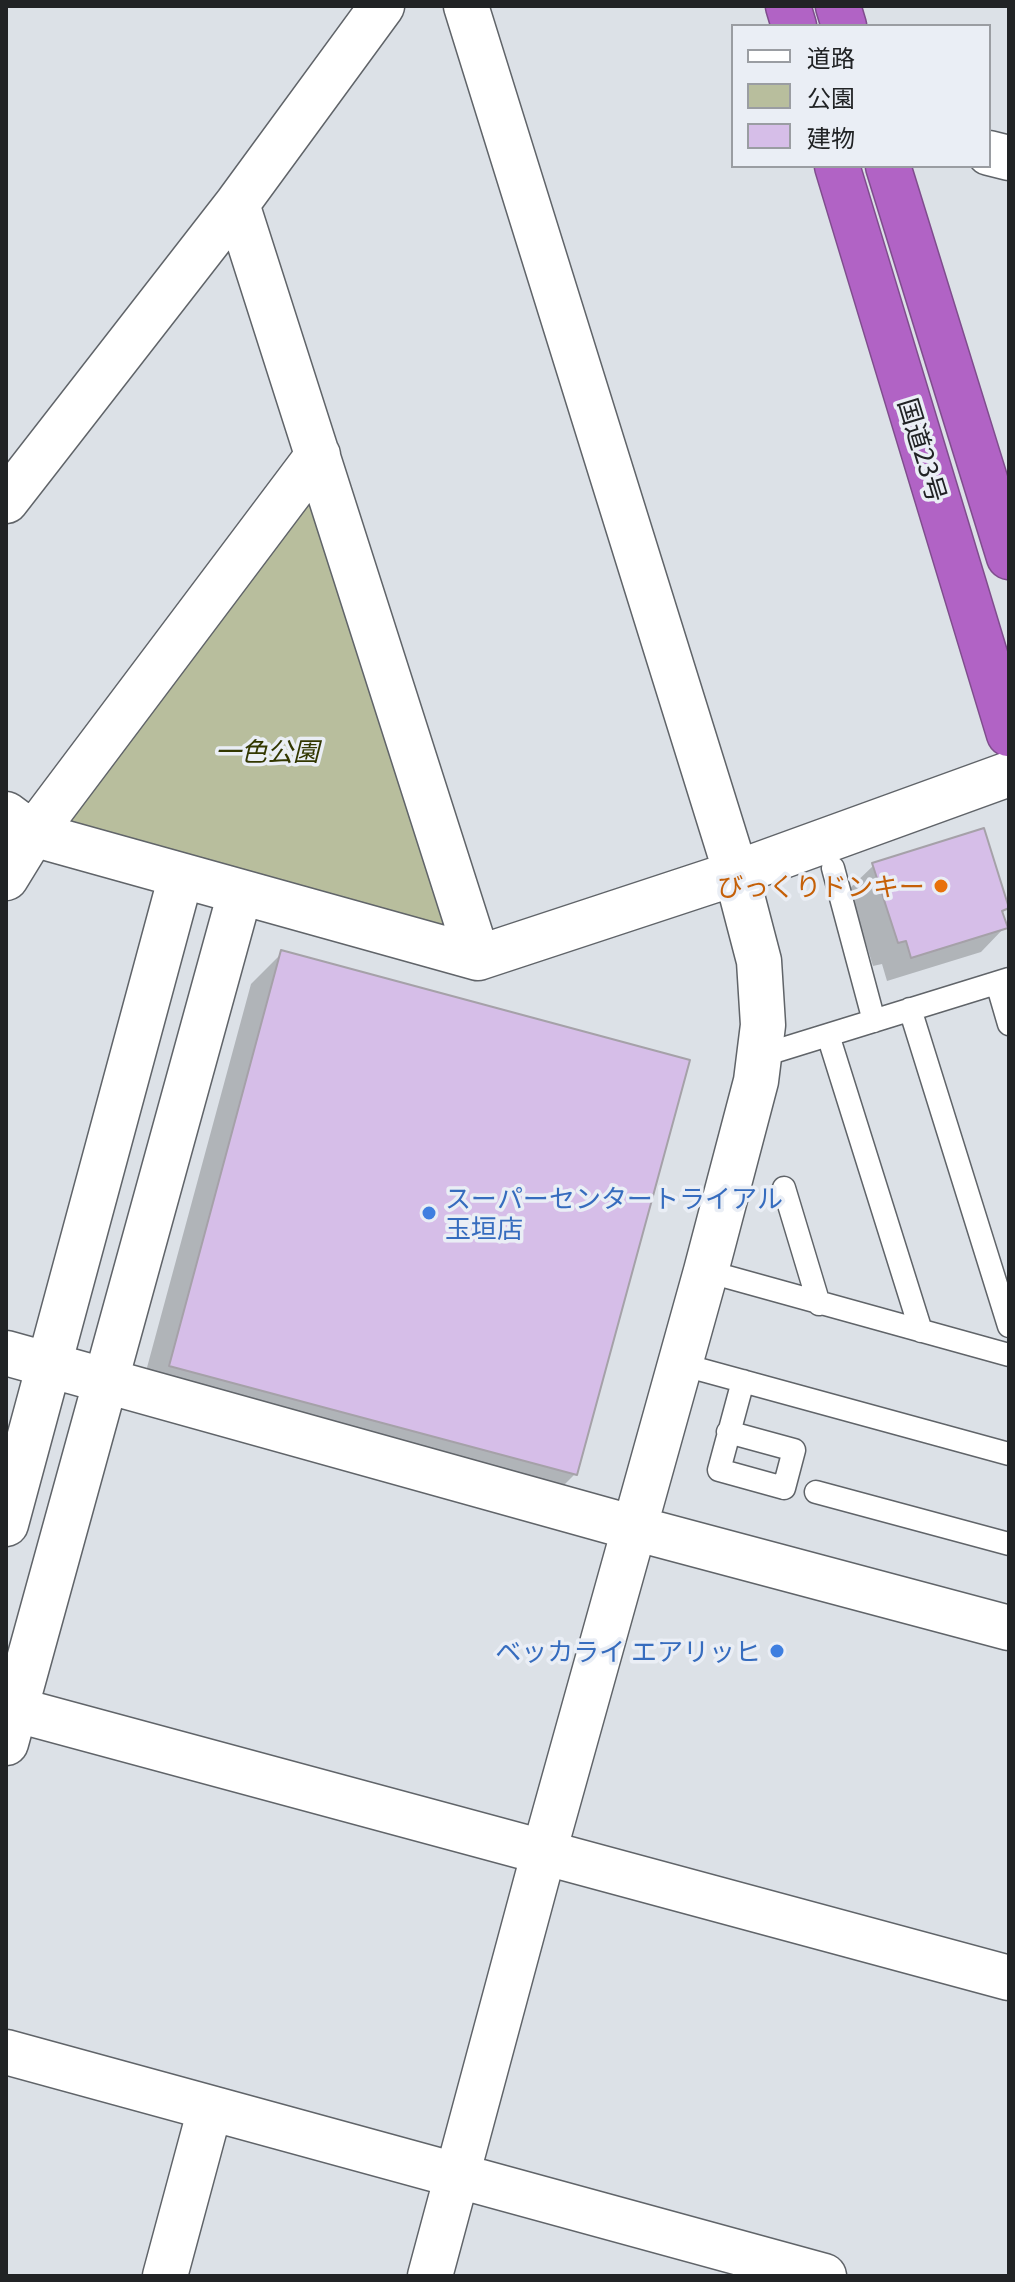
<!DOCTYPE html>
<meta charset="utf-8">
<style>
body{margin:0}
#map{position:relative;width:1015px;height:2282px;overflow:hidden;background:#dce1e7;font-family:Georgia,"Noto Sans JP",serif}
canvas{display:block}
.frame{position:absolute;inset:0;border:8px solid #212325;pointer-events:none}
.legend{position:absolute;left:731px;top:24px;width:260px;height:144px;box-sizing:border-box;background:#eaeef5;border:2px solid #9a9da2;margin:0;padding:10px 14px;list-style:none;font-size:24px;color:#212325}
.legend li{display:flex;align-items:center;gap:16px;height:40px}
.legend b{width:40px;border:2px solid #9a9da2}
</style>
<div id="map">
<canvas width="1015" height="2282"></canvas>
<div class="frame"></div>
<ul class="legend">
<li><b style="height:10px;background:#fff"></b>道路</li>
<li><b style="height:22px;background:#b8be9d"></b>公園</li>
<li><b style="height:22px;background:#d6bee8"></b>建物</li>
</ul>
</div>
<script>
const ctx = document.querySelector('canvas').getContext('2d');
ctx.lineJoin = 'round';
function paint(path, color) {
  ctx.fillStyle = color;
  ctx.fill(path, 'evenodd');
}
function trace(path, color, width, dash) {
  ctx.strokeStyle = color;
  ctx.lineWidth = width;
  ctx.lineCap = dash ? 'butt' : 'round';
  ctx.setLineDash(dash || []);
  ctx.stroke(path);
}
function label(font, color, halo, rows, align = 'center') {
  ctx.font = font + ' Georgia,"Noto Sans JP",serif';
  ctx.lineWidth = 7;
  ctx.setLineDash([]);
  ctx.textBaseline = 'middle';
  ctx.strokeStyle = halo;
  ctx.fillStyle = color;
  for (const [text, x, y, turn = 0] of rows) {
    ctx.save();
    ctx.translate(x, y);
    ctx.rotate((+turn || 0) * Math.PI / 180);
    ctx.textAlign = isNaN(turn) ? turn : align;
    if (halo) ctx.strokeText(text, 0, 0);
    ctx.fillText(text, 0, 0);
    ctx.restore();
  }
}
paint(new Path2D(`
 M 302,494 L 320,496 L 450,913 L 438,934 L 69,824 L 66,810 Z`), '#b8be9d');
paint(new Path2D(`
 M 874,865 L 1007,908 L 1001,914 L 1005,927 L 981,952 L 887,981 L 882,964 L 873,966 L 849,889 Z
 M 282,953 L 575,1474 L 544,1505 L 139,1397 L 251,984 Z`), '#0003');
const building = new Path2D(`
 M 984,828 L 1009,908 L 1002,911 L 1008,928 L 911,958 L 906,941 L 898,943 L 872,863 Z
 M 281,950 L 690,1060 L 577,1475 L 169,1366 Z`);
paint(building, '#d6bee8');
trace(building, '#a5a1a8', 2);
const lane = new Path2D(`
 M 833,868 L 874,1021
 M 997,983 L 1009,1024
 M 910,1009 L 1009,1326
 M 828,1035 L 921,1331
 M 760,1056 L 1009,979
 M 784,1188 L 819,1304
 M 706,1271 L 1009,1355
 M 680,1364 L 1009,1454
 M 728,1432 L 794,1450 L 784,1488 L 719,1470 L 743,1381
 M 816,1492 L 1009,1544`);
const street = new Path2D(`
 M 989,153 L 1009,158
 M 237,204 L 478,958
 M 6,501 L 237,204 L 382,6
 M 6,814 L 33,834 L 478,958 L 736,873 L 1009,774
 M 6,878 L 33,834 L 318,455
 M 6,1353 L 634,1528 L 1009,1628
 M 6,1524 L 181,876
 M 6,1743 L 240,893
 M 6,2052 L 824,2276
 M 165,2276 L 210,2109
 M 430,2276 L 544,1852 L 706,1271 L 756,1081 L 763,1025 L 759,961 L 736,873 L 466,6`);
const secondary = new Path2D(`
 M 6,1707 L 1009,1978`);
const highway = new Path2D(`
 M 788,6 L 794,26
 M 838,6 L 844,26
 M 837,166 L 1009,734
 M 888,166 L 1009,557`);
trace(lane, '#606469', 25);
trace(street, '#606469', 47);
trace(secondary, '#606469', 47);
trace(highway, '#7f4d8d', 47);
trace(lane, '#fff', 22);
trace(street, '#fff', 44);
trace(secondary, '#fff', 44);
trace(highway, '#b163c5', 44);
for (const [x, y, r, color] of [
 [941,886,8,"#e8710a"],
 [429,1213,8,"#3f7fe0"],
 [777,1651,8,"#3f7fe0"]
]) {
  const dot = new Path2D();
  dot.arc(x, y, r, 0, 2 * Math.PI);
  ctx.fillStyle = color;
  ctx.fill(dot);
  trace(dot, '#eaeef5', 3);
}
label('26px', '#212325', '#eaeef5', [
 ["国道23号",923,450,73]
]);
label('italic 26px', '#323700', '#eaeef5', [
 ["一色公園",267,751]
]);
label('26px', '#c56008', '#eaeef5', [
 ["びっくりドンキー",925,886]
], 'right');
label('26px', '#366cbe', '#eaeef5', [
 ["スーパーセンタートライアル",445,1198],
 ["玉垣店",445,1228],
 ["ベッカライ エアリッヒ",761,1651,"right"]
], 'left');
</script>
